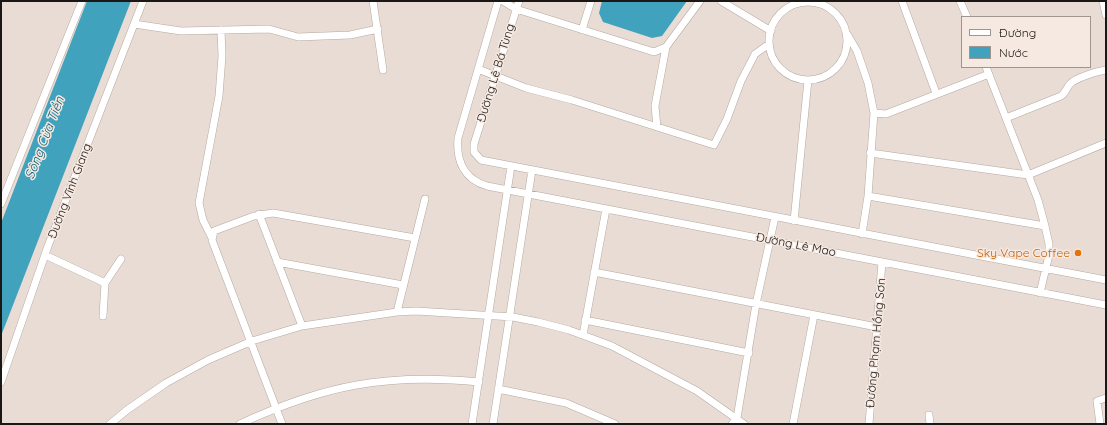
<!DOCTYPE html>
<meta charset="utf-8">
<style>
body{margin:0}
#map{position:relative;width:1107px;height:425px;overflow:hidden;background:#e9dcd4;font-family:Quicksand,sans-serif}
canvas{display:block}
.frame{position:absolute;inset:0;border:2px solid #1b1714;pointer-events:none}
.legend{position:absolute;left:961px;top:16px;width:130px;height:52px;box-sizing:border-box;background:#f6e9e1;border:1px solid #9e958f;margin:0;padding:5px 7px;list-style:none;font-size:12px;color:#1b1714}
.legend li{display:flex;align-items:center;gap:8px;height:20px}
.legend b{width:20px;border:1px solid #9e958f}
</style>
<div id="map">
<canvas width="1107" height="425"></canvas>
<div class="frame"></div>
<ul class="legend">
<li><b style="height:5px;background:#fff"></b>Đường</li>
<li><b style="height:11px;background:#41a2be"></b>Nước</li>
</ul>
</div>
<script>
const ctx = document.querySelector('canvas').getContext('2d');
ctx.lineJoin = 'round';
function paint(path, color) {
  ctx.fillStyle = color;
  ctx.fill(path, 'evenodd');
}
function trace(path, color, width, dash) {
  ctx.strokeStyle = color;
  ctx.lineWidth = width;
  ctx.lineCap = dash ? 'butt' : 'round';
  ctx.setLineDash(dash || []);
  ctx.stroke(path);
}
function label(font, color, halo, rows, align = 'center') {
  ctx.font = font + ' Quicksand,sans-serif';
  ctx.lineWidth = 3;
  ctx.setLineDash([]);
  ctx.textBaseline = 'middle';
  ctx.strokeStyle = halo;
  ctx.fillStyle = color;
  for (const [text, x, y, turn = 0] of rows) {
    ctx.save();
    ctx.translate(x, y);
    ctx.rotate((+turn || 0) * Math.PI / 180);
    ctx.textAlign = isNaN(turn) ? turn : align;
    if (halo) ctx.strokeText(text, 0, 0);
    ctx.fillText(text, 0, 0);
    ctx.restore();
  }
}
paint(new Path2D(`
 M 87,1 L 131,1 L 1,336 L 1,223 Z
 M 602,1 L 687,1 L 662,36 L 652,38 L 603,22 L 599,13 Z`), '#41a2be');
const minor = new Path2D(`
 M 373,1 L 383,70
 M 498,1 L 458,138 C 456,161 464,179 487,186 L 1106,305
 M 503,1 L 516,9 L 654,52 L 666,47
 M 519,1 L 474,144 L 474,152 L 481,160 L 1106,280
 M 721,1 L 771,31
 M 902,1 L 936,93
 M 960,1 L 967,17
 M 1103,1 L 1106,15
 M769 41a39 39 0 1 1 78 0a39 39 0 1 1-78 0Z
 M 134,24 L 181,31 L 269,29 L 298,37 L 350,35 L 378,29
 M 582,30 L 591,1
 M 847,34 L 857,51 L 868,83 L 874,113 L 868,196
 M 986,67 L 1038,200 L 1045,226 L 1049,244 L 1049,255 L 1040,293
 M 478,69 L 526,88 L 572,100 L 714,145 L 727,119 L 741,81 L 755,54 L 769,44
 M 874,113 L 886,114 L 989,74
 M 1006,118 L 1061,96 C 1066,93 1066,88 1070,84 C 1075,78 1098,71 1106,70
 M 657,127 L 655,106 L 666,47 L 700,1
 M 870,153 L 1028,175 L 1106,143
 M 1,204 L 82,1
 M 259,214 L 302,326
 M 794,221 L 808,80
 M 862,234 L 868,196 L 1045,226
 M 212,238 L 203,220 L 199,203 L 219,96 L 222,56 L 221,30
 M 45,255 L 105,283
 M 277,262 L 403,285
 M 594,272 L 877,327
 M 397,312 L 425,199
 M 103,316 L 105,283 L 121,259
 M 585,320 L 749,353
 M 583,335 L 606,209
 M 1,382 L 48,246 L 143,1
 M 498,389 L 566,403 L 615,424
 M 929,415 L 930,424
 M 110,424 L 127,410 L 166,383 L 208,360 L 252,341 L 302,326 L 397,312 L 416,311 L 513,317 L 538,322 L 569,330 L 612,346 L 697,391 L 744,424
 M 240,424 C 324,385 387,373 479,382
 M 282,424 L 212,240 L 214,231 L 254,216 L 273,213 L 415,238
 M 472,424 L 511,166
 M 493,424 L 532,170
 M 732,424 L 737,418 L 756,304 L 775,217
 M 793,424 L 814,315
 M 869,424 L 882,262
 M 1100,424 L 1097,401 L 1106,398`);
trace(minor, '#b4a9a1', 8);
trace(minor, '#fff', 7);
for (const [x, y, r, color] of [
 [1078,253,4,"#e8710a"]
]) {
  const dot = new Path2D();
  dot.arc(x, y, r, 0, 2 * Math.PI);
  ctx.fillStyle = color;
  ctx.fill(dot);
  trace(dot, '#f6e9e1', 1.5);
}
label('12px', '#1b1714', '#f6e9e1', [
 ["Đường Lê Bá Tùng",496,73,-73],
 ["Đường Vĩnh Giang",70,191,-69],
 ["Đường Lê Mao",796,245,11],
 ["Đường Phạm Hồng Sơn",876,343,-85]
]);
label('12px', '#c56008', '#f6e9e1', [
 ["Sky Vape Coffee",1070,253]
], 'right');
label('italic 13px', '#116074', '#f6e9e1', [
 ["Sông Cửa Tiền",45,138,-69]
]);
</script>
